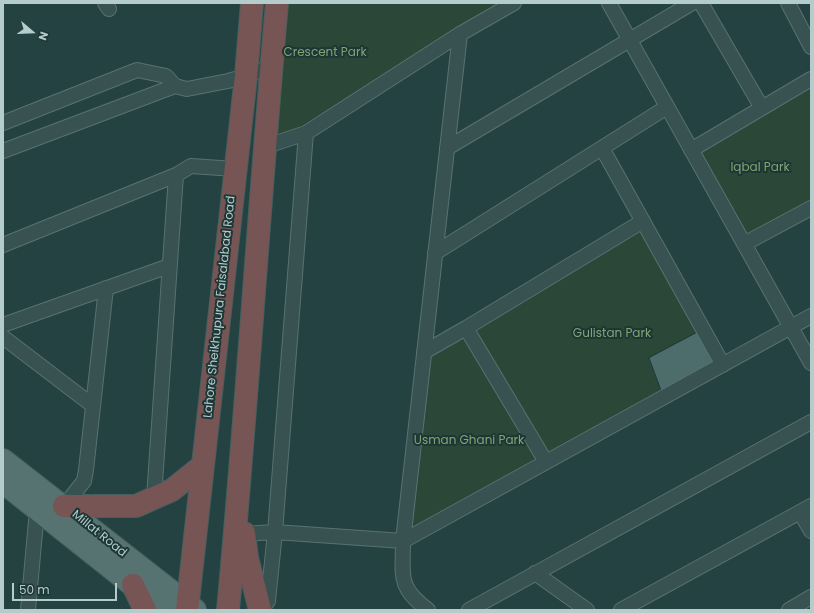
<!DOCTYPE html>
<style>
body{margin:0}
#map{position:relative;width:814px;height:613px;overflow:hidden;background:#244241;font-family:Poppins,sans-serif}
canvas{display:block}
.frame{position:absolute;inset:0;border:4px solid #b5cccc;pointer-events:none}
.north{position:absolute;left:12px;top:12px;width:40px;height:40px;-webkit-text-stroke:3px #1d3736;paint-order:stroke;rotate:109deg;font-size:11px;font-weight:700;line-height:16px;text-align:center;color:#b5cccc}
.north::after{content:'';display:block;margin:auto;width:14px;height:18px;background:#b5cccc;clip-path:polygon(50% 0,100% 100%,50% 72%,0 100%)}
.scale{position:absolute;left:12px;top:583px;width:105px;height:18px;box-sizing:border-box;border:2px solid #b5cccc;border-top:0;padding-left:5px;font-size:12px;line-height:14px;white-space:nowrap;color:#b5cccc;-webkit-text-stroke:3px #1d3736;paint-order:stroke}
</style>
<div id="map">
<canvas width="814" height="613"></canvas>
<div class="frame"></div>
<div class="north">N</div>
<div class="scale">50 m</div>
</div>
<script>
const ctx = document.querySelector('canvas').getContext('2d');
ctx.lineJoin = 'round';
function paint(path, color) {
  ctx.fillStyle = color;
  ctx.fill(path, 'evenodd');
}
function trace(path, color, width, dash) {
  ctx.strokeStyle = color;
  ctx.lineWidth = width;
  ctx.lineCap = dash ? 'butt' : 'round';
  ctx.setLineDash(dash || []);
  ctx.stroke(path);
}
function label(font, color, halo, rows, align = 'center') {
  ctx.font = font + ' Poppins,sans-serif';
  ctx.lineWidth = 4;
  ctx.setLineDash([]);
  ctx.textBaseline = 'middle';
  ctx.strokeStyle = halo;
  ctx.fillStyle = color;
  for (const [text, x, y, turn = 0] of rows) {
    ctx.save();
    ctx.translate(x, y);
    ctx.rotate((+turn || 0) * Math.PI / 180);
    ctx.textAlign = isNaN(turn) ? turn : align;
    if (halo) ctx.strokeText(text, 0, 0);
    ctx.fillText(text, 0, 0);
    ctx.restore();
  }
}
paint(new Path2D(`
 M 279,3 L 513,3 L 267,145 Z
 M 811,79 L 811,204 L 744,244 L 691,150 Z
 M 643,221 L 722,364 L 546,461 L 467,329 Z
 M 466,329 L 544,462 L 403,540 L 424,352 Z`), '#2a4737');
const building = new Path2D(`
 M 700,331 L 716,362 L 662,393 L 649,358 Z`);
paint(building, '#4d6d6c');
trace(building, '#1f3938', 1);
const street = new Path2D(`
 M 105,3 L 109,9
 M 609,3 L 811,363
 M 701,3 L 762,108
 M 788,3 L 811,47
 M 3,123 L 137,70 L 166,76 L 175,86
 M 264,147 L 306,133 L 460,34 L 514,3
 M 447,148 L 692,3
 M 602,148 L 723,365
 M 691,150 L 811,79
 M 3,151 L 175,86 L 187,89 L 228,81 L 246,76 L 272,66
 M 744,244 L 811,208
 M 3,245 L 176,175 L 191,166 L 235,169
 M 435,253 L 667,107
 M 3,325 L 169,266
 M 3,337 L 92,405
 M 424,352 L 466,328
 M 546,462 L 466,328 L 643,221
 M 154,498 L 176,175
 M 64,506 L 84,481 L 86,470 L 106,288
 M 800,512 L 811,531
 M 244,534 L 275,532 L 403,541 L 811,316
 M 535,573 L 587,610
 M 28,610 L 37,510
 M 261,610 L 268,601 L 275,532 L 306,133
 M 428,610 C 397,587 403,576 403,541 L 460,34
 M 469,610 L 811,422
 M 621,610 L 811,506
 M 789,610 L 811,597`);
const primary = new Path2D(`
 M 3,460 L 195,610
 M 3,482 L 164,610`);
const highway = new Path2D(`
 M 64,506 L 136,506 L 172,490 L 202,466
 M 244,533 L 247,558 L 260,610
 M 133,585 L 145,610
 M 187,610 L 246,76 L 252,3
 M 228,610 C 247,408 259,205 277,3`);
trace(street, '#597271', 16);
trace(primary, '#455e5d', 24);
trace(highway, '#465f5e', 24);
trace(street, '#385251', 14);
trace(primary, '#567271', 22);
trace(highway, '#785555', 22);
label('12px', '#84a372', '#1d3736', [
 ["Crescent Park",325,53],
 ["Iqbal Park",760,168],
 ["Gulistan Park",612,334],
 ["Usman Ghani Park",469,441]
]);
label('12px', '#b5cccc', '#1d3736', [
 ["Lahore Sheikhupura Faisalabad Road",220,307,-84],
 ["Millat Road",99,534,39]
]);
</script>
